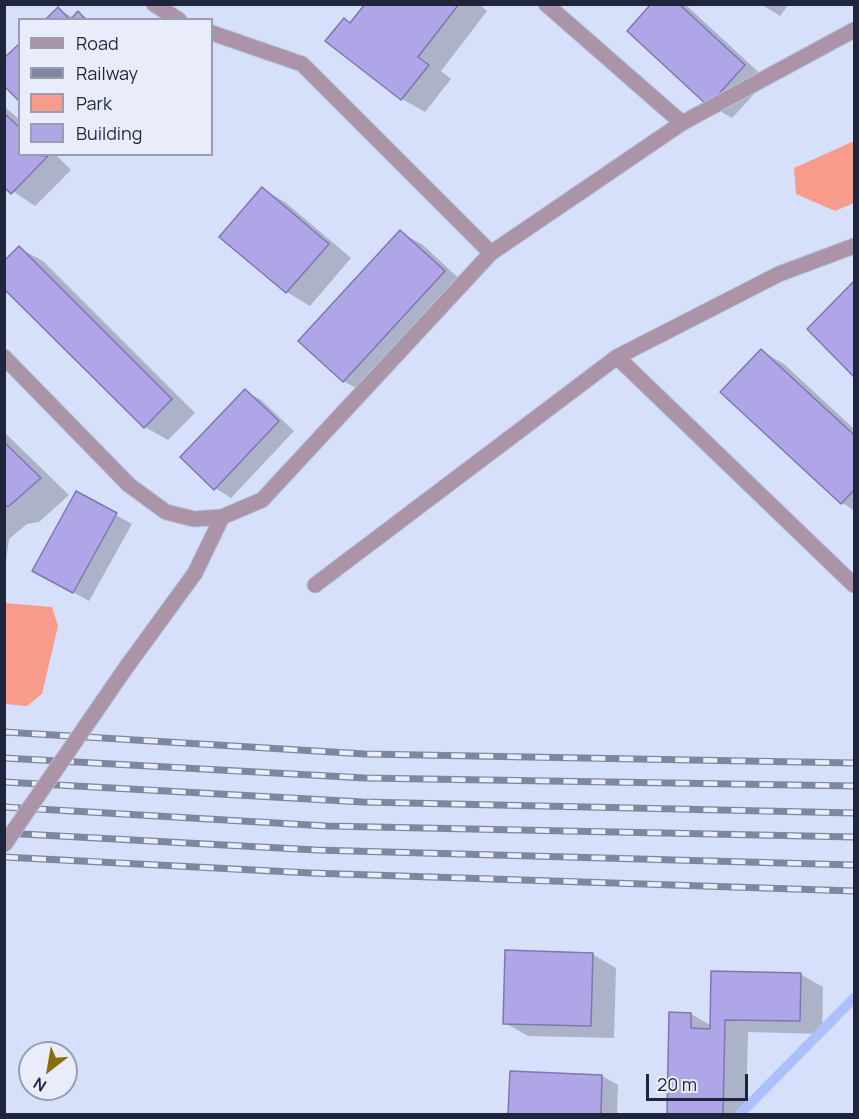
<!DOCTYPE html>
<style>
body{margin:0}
#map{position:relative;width:859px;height:1119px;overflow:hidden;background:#d7e0fa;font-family:Manrope,sans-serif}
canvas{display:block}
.frame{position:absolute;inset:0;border:6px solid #1e253d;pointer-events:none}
.legend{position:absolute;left:18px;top:18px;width:195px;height:138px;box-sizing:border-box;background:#e9edfb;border:2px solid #989daf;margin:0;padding:8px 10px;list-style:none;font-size:18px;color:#1e253d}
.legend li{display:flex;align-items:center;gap:12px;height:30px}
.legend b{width:30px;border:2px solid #989daf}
.north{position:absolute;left:18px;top:1041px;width:60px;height:60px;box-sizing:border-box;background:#e9edfb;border:2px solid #989daf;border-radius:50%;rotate:211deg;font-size:16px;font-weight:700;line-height:24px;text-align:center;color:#1e253d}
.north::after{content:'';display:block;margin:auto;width:21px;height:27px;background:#896d0d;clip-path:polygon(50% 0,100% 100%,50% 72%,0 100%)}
.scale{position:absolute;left:646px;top:1074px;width:102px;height:27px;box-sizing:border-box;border:3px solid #1e253d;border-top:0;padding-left:8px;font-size:18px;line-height:21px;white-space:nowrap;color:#1e253d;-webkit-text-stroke:4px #e9edfb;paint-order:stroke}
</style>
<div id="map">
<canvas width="859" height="1119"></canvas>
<div class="frame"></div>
<ul class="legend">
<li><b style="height:8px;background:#ab93a8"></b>Road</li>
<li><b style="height:8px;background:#7f87a0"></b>Railway</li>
<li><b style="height:16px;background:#f79c8c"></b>Park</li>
<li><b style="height:16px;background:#afa6e7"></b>Building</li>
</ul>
<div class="north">N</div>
<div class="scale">20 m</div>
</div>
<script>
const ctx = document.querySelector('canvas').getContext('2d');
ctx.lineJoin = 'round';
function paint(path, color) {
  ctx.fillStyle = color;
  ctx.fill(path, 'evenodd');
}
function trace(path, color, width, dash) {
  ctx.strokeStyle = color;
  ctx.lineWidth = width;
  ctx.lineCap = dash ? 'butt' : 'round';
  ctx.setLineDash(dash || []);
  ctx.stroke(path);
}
paint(new Path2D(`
 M 854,141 L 854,203 L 835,211 L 796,194 L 794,168 Z
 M 4,603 L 52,607 L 58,626 L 42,694 L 27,706 L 5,704 Z`), '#f79c8c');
paint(new Path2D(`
 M 367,4 L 479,4 L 487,11 L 441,71 L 451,79 L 425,112 L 402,99 L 327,41 L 352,24 Z
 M 653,4 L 687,6 L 767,80 L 732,118 L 709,105 Z
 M 761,4 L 789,4 L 780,16 Z
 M 58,9 L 74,18 L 79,13 L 90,20 L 47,20 Z
 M 4,106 L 20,120 L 20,154 L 55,154 L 71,170 L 35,206 L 4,185 Z
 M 262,189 L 285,202 L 351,258 L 310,306 L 287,292 L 221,236 Z
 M 400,232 L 423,245 L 467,286 L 367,394 L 343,381 Z
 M 19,248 L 43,261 L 195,413 L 168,440 L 145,427 Z
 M 854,283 L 854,375 L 809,329 Z
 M 761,351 L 784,364 L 854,429 L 854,510 L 842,503 L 722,392 Z
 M 245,391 L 261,400 L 294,431 L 231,498 L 215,488 Z
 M 4,432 L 69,495 L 39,522 L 27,524 L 9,539 L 4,573 Z
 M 77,493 L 132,524 L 89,601 L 34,570 Z
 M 592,954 L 616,968 L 614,1038 L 528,1036 L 505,1023 Z
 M 800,974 L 823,987 L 822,1034 L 748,1032 L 746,1114 L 668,1114 L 670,1014 L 691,1014 L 712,1026 Z
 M 512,1072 L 602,1076 L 618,1085 L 617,1114 L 510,1114 Z`), '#0003');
trace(new Path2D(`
 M 740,1114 L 854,998`), '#acc0ff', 10);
const building = new Path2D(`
 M 365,4 L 459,4 L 418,57 L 429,65 L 401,100 L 325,41 L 344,18 L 350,23 Z
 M 651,4 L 679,4 L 745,65 L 708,106 L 627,31 Z
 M 58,7 L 70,20 L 45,20 Z
 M 78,11 L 86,20 L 70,20 Z
 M 20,43 L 20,102 L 4,86 L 4,58 Z
 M 4,113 L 20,128 L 20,154 L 48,156 L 11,194 L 4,187 Z
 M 262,187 L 329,244 L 286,293 L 219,237 Z
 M 400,230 L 445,271 L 343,382 L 298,341 Z
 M 19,246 L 172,399 L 144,428 L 4,289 L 4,261 Z
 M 854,281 L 854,377 L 807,329 Z
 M 761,349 L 854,435 L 854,490 L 841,504 L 720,392 Z
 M 245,389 L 279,421 L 214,490 L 180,457 Z
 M 4,442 L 41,478 L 9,506 L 4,507 Z
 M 76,491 L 117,513 L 73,593 L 32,571 Z
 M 505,950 L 593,953 L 591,1026 L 503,1024 Z
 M 711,971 L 801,973 L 800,1021 L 725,1020 L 723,1114 L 667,1114 L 669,1012 L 691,1013 L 691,1028 L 710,1029 Z
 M 510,1071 L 602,1075 L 601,1114 L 508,1114 Z`);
paint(building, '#afa6e7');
trace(building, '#7f75b2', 1.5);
const minor = new Path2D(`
 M 154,4 L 179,20
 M 546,4 L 682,123
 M 212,33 L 302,64 L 491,253
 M 4,357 L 129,485 L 166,512 L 194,519 L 222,517 L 262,500 L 491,253 L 682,123 L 854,30
 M 617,357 L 854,585
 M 315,585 L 617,357 L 779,274 L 854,246
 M 125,669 L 195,573 L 222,517`);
trace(minor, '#b6bed8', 17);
trace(minor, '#ab93a8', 15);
const rail = new Path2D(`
 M 4,732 L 365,754 L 854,763
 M 4,758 L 365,778 L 854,786
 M 4,782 L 363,802 L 854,813
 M 4,807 L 327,826 L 854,837
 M 4,833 L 316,850 L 854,865
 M 4,857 L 311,873 L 854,891`);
trace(rail, '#7f87a0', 7);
trace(rail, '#e9edfb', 4.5, [14]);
const minorBridge = new Path2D(`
 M 4,845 L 125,669`);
trace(minorBridge, '#b6bed8', 17, []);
trace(minorBridge, '#ab93a8', 15);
</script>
